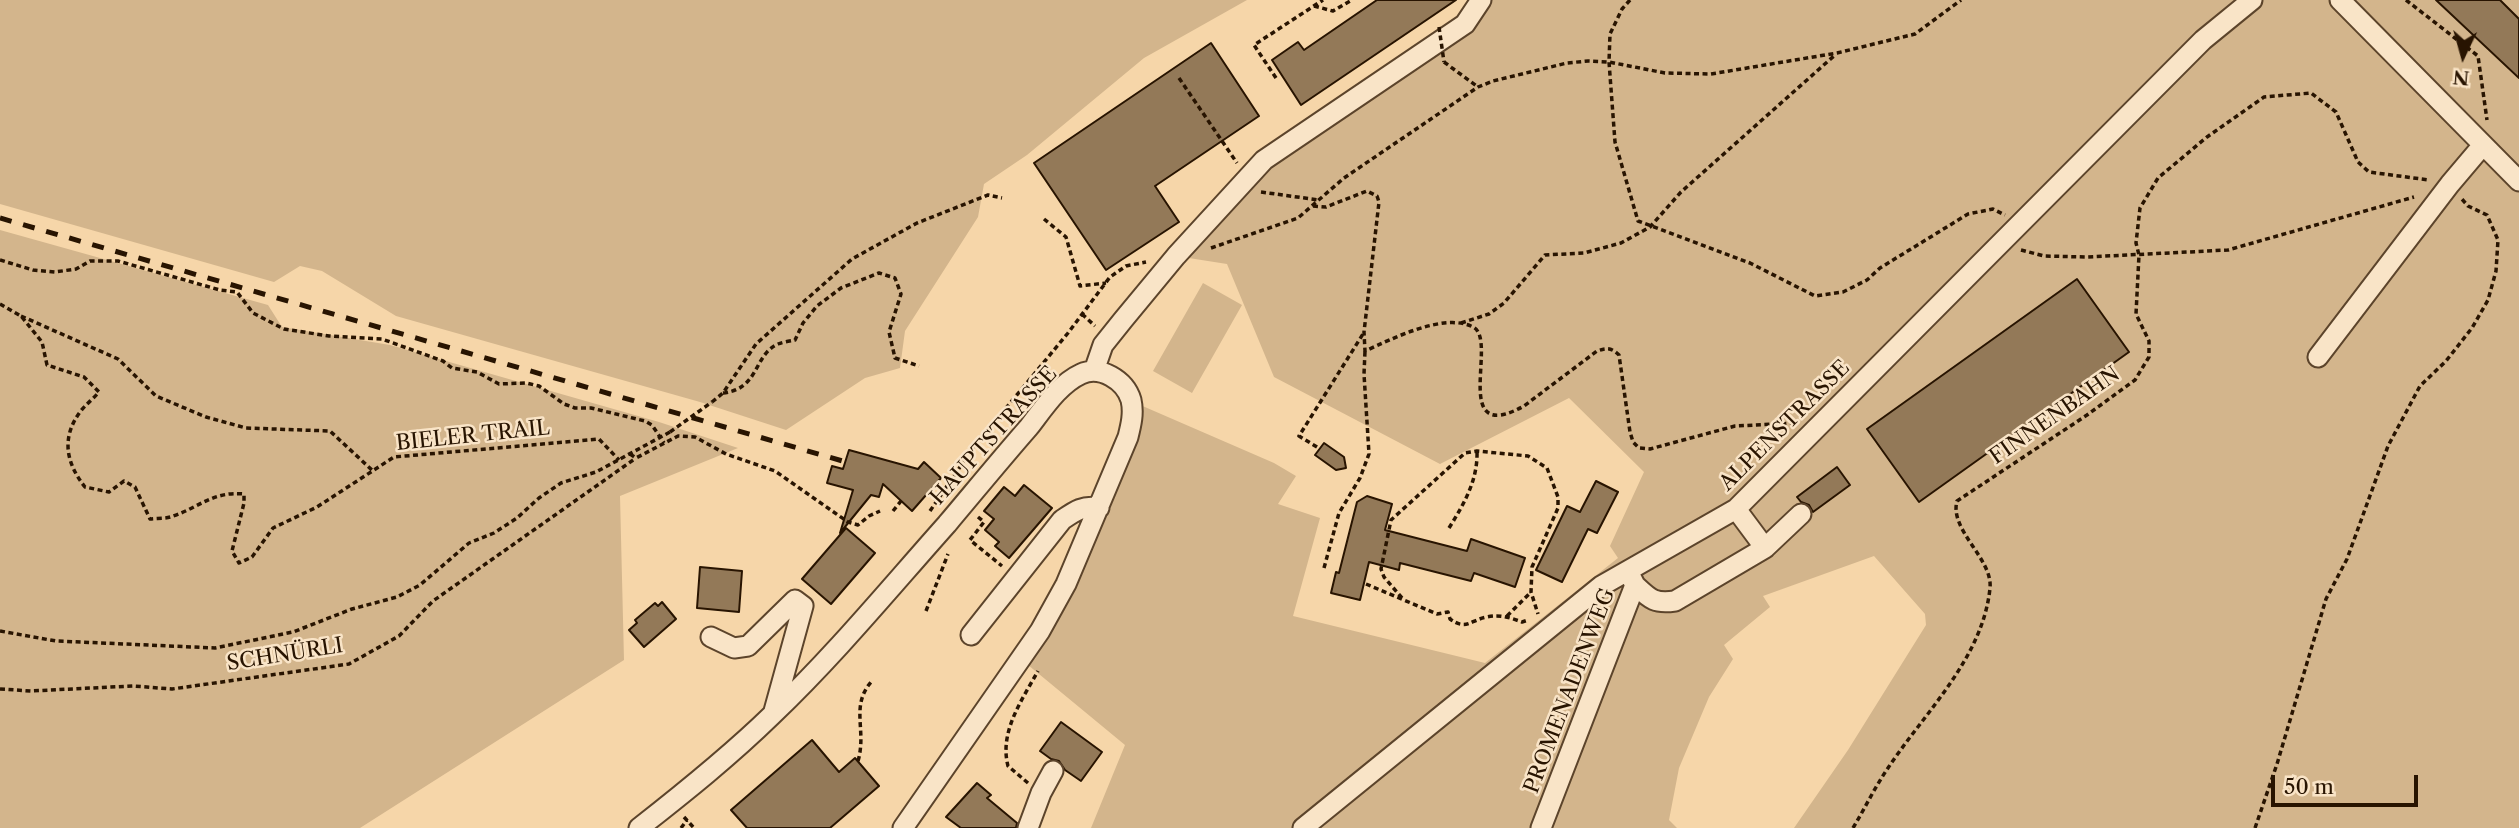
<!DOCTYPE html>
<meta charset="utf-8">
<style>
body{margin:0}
#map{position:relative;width:2519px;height:828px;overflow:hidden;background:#f6d6a9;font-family:"Libre Caslon Text",serif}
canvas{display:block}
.north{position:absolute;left:2428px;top:21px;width:70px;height:70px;-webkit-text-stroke:5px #f9e4c7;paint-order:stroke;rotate:185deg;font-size:19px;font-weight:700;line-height:28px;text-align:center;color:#281401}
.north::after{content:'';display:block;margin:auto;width:24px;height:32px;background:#281401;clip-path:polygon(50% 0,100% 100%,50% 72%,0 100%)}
.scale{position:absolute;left:2271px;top:775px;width:147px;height:32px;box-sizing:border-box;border:4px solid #281401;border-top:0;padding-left:9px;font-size:21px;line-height:24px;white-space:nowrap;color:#281401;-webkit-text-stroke:5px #f9e4c7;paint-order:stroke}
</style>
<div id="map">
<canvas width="2519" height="828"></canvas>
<div class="north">N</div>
<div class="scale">50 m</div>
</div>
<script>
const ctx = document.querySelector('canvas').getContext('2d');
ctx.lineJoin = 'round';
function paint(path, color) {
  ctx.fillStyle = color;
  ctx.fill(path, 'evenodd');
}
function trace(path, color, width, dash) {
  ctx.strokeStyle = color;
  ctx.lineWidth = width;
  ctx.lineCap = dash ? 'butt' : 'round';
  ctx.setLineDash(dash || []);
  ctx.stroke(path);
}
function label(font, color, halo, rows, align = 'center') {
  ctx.font = font + ' "Libre Caslon Text",serif';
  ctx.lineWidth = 5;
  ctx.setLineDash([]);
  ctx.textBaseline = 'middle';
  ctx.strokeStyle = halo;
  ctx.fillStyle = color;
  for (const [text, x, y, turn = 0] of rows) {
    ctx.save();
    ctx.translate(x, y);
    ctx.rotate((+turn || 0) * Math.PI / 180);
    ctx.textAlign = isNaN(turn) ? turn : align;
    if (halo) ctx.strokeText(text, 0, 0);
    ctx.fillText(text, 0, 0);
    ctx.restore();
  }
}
paint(new Path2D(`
 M 0,0 L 1247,0 L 1144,58 L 1027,155 L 984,184 L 978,217 L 905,331 L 900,368 L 865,378 L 786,430 L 700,402 L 396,316 L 322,271 L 300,266 L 274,282 L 0,204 Z
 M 1481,0 L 2519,0 L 2519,828 L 1794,828 L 1848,750 L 1926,625 L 1925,614 L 1874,556 L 1763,596 L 1770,607 L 1724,645 L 1733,659 L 1709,697 L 1679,768 L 1669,820 L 1677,828 L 1091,828 L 1125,745 L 1022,660 L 1066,584 L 1131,401 L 1274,463 L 1296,476 L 1278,504 L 1320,518 L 1293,616 L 1485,663 L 1618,558 L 1610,546 L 1644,472 L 1569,398 L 1440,464 L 1274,377 L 1227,264 L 1176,256 L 1247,177 L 1465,24 Z
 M 0,230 L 268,305 L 282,327 L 390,345 L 659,422 L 738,448 L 620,496 L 624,660 L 360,828 L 0,828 Z
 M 1203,283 L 1242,305 L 1192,393 L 1153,371 Z`), '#d3b58c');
const building = new Path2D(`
 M 1377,0 L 1456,0 L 1301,105 L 1272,60 L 1298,42 L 1304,50 Z
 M 2436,0 L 2500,0 L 2519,19 L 2519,78 Z
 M 1211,43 L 1259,116 L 1155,186 L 1179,222 L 1106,270 L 1034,163 Z
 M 2077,279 L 2129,352 L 1919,502 L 1867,429 Z
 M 1324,443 L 1344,457 L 1346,468 L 1336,470 L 1315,455 Z
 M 849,450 L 918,469 L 924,462 L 941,478 L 912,511 L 883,484 L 879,497 L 871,495 L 840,533 L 853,490 L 827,483 L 832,466 L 843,469 Z
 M 1837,467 L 1850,485 L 1813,512 L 1809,505 L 1801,502 L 1797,497 Z
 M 1596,481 L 1618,492 L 1597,533 L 1588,529 L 1562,582 L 1536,570 L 1567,506 L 1580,512 Z
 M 1024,485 L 1052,508 L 1009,558 L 995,546 L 999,542 L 985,530 L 994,519 L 984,511 L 1004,487 L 1015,496 Z
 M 1367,496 L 1392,504 L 1385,530 L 1467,551 L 1471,539 L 1525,558 L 1515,587 L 1474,573 L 1471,581 L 1400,563 L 1399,570 L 1369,562 L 1360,600 L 1331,593 L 1336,572 L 1339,573 L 1357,502 Z
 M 846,528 L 875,553 L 831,604 L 802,579 Z
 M 700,567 L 742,571 L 739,612 L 697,608 Z
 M 662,602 L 676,619 L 644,647 L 629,630 L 637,623 L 635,620 L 655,603 L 658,606 Z
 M 1061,722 L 1102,752 L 1081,781 L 1065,770 L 1059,761 L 1051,759 L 1040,751 Z
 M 812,740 L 839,772 L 855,758 L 879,786 L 830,828 L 747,828 L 731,810 Z
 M 977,783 L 991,795 L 987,798 L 1017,823 L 1016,828 L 961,828 L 946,817 Z`);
paint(building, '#937958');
trace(building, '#281401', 2);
const minor = new Path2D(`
 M 2340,0 L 2519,181
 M 2318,357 L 2450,184 L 2483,145
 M 1094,371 L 1103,345 L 1123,320 L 1176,256 L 1264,160 L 1465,24 L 1481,0
 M 1765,548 L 1801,514
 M 1635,585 C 1650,599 1654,604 1675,601 L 1765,548 L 1736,509
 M 971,635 L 1062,520 C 1075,511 1083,505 1099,508
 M 711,637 L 734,648 L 748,646 L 795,600 L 803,606 L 774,711
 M 639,828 C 685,792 730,756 772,715 C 834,656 890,588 947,524 C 974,492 1001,459 1029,427 C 1043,409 1059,384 1081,374 C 1100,365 1125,380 1131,400 C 1134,413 1131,425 1128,437 L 1066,584 L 1040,631 L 903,828
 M 1028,828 L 1041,793 L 1053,771
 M 1303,828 L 1601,586 L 1736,509 L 2203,40 L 2252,0
 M 1541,828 L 1635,585 L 1628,571`);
trace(minor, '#5c442b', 23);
trace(new Path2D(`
 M 1630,0 L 1622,9 L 1610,34 L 1609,62 L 1615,142 L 1638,221 L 1750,263 L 1815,296 L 1843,292 L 1867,280 L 1880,268 L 1968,214 L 1993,209 L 2005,215
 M 2406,0 L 2478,56 L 2487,120
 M 1314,6 L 1333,11 L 1352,0
 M 1444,62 L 1478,87
 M 1179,78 L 1237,163
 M 1276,78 L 1254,45 L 1323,0
 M 1261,192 L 1319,200
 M 1313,206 L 1326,207 L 1367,191 L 1377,196 L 1379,202 L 1364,332 L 1365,351 C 1392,339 1444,312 1473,327 C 1499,339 1449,447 1524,406 L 1597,351 C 1606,348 1611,347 1619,355 L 1630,432 L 1633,442 L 1639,448 L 1650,449 L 1735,426 L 1795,423
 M 1044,219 L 1066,237 L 1080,286 L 1106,283
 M 1211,248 L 1298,218 L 1344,178 L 1478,87 L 1493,81 L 1567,63 L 1588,61 L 1609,62 L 1665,73 L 1711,74 L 1837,53 L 1915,34 L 1961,0
 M 2021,250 L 2044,256 L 2087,257 L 2228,250 L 2414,197
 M 0,260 L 33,270 L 55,272 L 76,269 L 90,261 L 118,261 L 220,290 L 237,292 L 253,313 L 284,329 L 329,336 L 382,339 L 443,361 L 452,368 L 477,372 L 499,384 L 526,383 L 539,386 L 564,404 L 575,408 L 591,408 L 645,421 L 652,425 L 664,443
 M 0,304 L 21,316 L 42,342 L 47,365 L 84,377 L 99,392 C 93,399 85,405 80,412 C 61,438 66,463 85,487 L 109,492 L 124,481 L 135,487 L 150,519 C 157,518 166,519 173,516 C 200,507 213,491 244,494 L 244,503 L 232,551 L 239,563 L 252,557 L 273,528 L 317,507 L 394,457 L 599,439 L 619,460
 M 1082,314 L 1095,326
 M 21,316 L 118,359 L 156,396 L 206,417 L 246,428 L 330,431 L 373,471
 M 1461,323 L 1489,314 L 1504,303 L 1545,255 L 1584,253 L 1621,243 L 1650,227 L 1681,192 L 1835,55
 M 723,393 C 760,389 753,355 778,344 C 783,342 790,341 795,340 L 803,323 L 817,306 L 841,288 L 879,273 L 895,278 L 901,294 L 889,332 L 895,358 L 919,366
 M 712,402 L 723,393 L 756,344 L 852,259 L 917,223 L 988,195 L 1002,198
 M 1317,447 L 1299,436 L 1363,334
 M 630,454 L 636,458 L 678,436 L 695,437 L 726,454 L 775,471 L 848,522 L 858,525 L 869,516 L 880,511
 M 928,493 L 936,500
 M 893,511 L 901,501
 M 930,511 L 973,448 L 1068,333 L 1110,277 L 1126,266 L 1146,262
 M 978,517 L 984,522 L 970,540 L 1002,566
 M 1449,528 C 1464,504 1478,480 1477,451
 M 1324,568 L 1339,513 L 1360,478 L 1369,454 L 1364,374 L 1365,351
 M 1366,584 L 1437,614 L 1448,612 L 1450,619 C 1467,631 1470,620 1487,617 C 1500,614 1511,618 1522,622 L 1528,620
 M 1402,598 L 1384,577 L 1381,569 L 1391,520 L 1465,453 L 1477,451 L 1528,456 L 1547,468 L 1558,497 L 1558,508 L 1532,567 L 1531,592 L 1538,614
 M 926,611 L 948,554
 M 1507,616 L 1531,592
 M 0,631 L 56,641 L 215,648 L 293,632 L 352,609 L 397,597 L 420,585 L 469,543 L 494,533 L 517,518 L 539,498 L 561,483 L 596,472 L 670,432
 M 0,689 L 31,691 L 133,686 L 172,689 L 349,664 L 399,636 L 433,601 L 636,458
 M 858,761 C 867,730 850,707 871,682
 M 1028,783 L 1008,766 C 999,732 1022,700 1038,671
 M 684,817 L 694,828
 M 681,828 L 687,820
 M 1853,828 C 1865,808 1875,787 1888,768 C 1925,712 1983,658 1990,588 C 1993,559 1949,530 1957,501 L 2087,415 L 2135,380 L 2149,357 L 2149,341 L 2136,314 L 2139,255 L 2136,243 L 2140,208 L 2158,178 L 2207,137 L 2264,97 L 2311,93 L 2336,112 L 2358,162 L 2369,172 L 2429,180
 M 2255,828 L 2277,764 L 2326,599 L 2347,559 L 2388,446 L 2420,386 L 2446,361 L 2472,328 L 2488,300 L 2496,271 L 2498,240 L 2487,215 L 2468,206 L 2461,198`), '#281401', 3.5, [5, 3.5]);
trace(minor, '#f9e4c7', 19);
trace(new Path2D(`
 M 0,218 L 846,462`), '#281401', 5, [12, 12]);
trace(new Path2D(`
 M 1439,27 L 1444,62
 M 670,432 L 712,402`), '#281401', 3.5, [5, 3.5]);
label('21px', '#281401', '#f9e4c7', [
 ["FINNENBAHN",2055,416,-35],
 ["ALPENSTRASSE",1785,426,-45],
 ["BIELER TRAIL",473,436,-6],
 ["HAUPTSTRASSE",994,436,-48],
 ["SCHNÜRLI",285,655,-9],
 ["PROMENADENWEG",1570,691,-69]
]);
</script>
